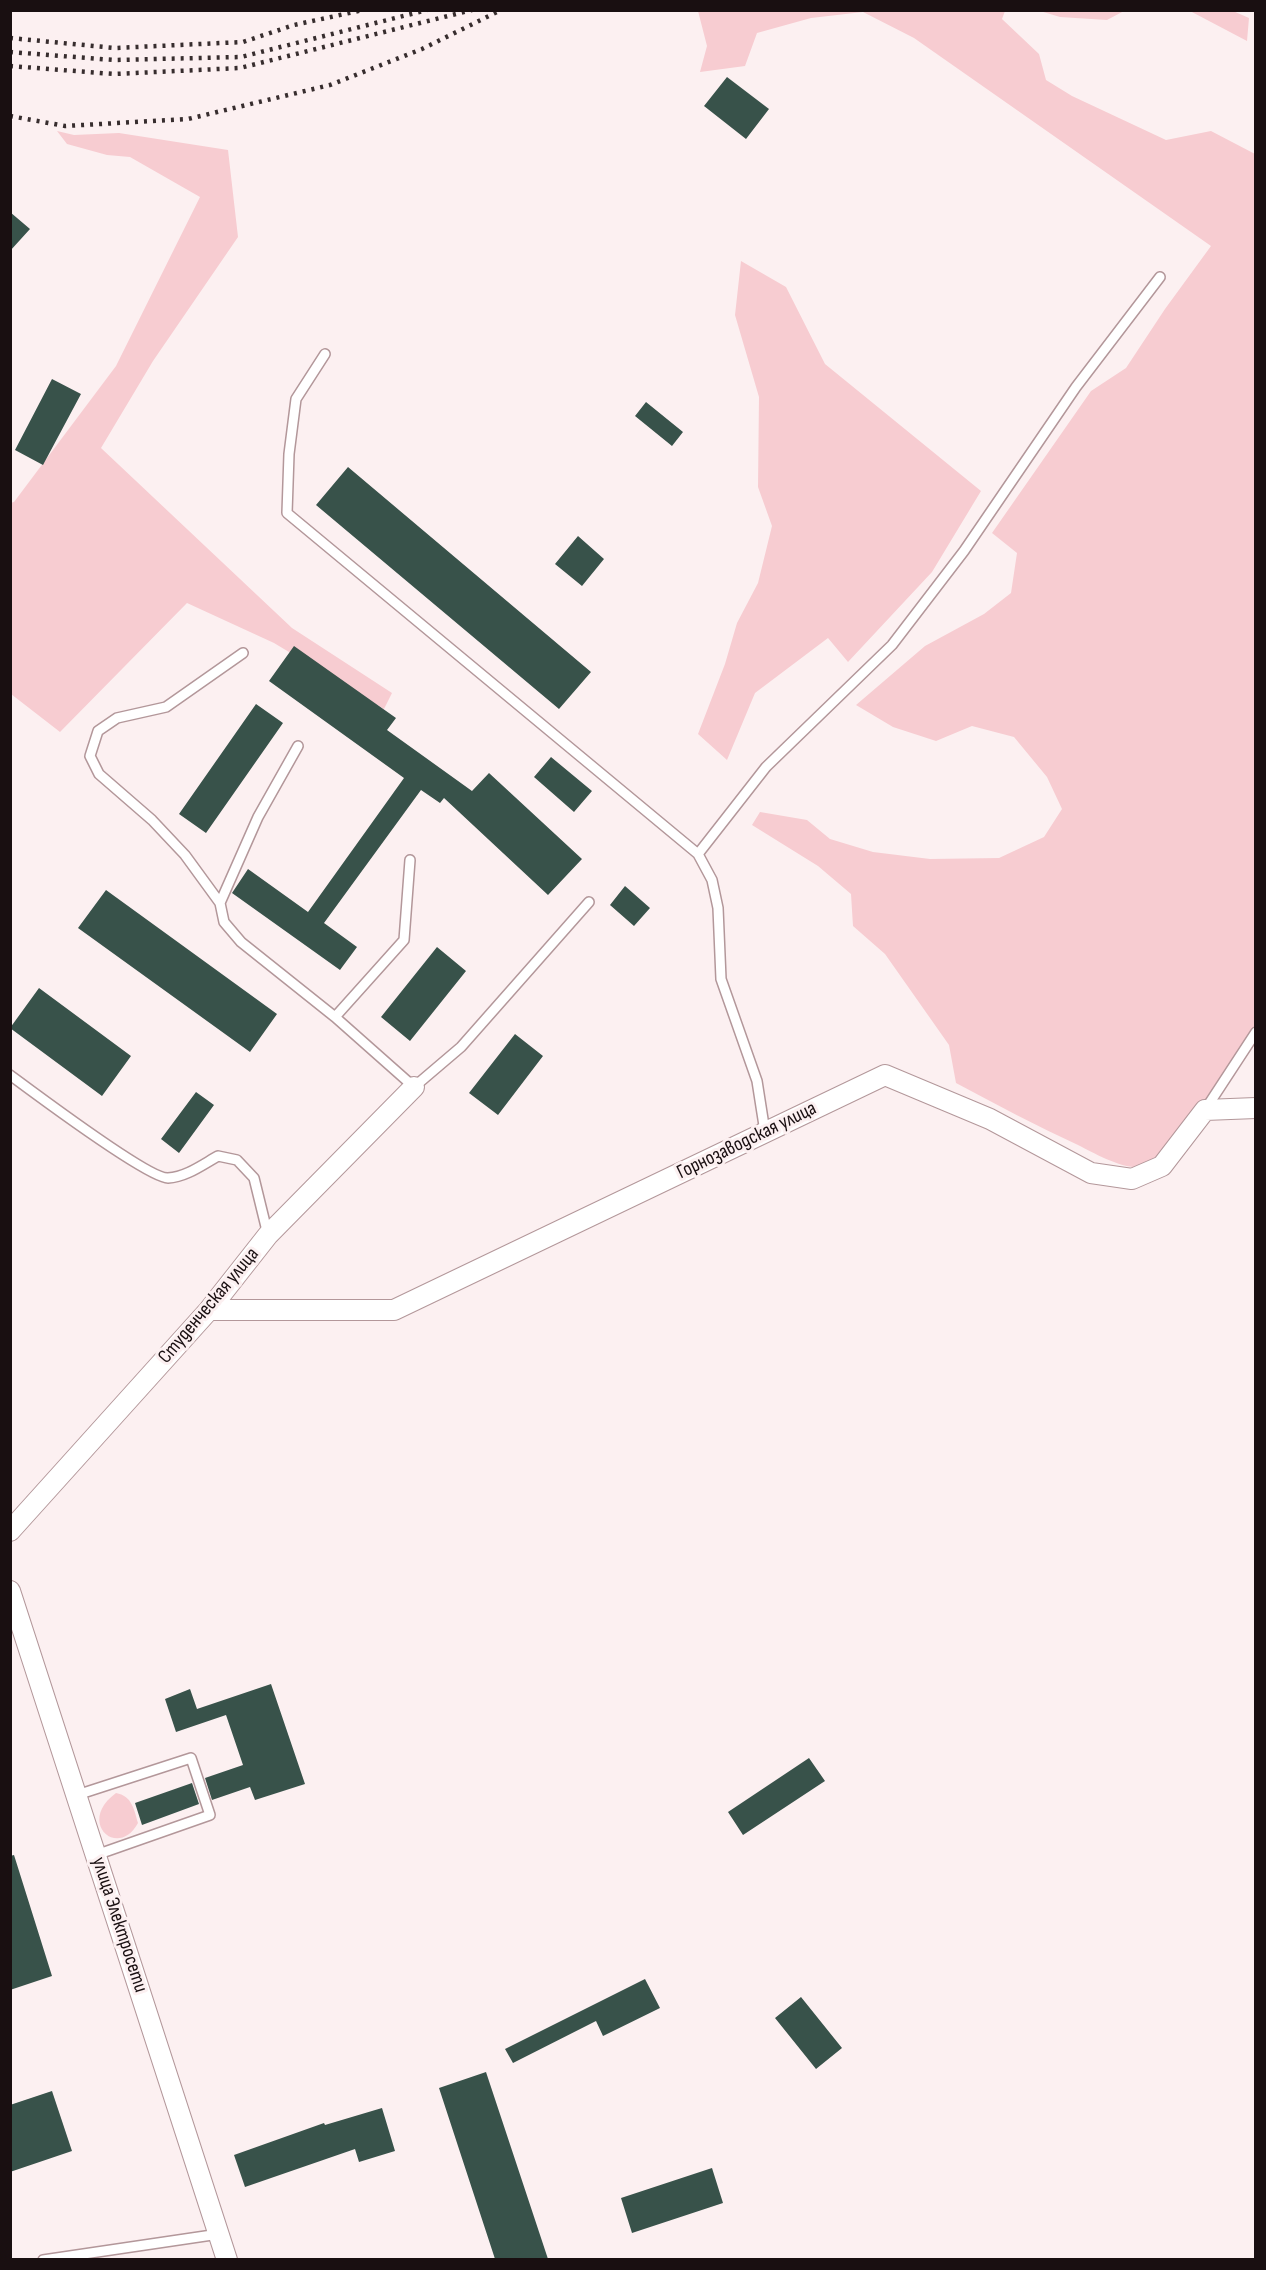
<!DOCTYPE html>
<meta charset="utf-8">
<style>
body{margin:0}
#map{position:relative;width:1266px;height:2270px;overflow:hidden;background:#fcf0f1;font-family:"Sofia Sans Condensed",sans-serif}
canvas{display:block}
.frame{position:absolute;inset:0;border:12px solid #190f11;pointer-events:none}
</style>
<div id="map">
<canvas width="1266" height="2270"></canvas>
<div class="frame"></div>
</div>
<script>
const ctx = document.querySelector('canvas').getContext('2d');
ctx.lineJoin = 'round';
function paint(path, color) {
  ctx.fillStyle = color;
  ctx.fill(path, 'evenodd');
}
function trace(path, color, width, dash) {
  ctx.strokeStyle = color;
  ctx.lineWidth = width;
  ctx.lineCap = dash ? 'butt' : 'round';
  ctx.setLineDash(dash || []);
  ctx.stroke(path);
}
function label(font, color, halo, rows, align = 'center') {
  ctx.font = font + ' "Sofia Sans Condensed",sans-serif';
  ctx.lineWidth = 6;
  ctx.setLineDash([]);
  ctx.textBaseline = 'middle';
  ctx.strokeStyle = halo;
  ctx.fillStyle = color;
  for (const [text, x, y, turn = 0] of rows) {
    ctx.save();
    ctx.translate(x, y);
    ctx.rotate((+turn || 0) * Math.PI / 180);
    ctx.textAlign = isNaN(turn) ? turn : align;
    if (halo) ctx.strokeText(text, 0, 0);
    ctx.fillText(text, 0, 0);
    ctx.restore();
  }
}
paint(new Path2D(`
 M 698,11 L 1005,11 L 1002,19 L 1039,54 L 1046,80 L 1072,96 L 1166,140 L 1211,131 L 1255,154 L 1255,1026 C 1238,1053 1169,1166 1138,1167 C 1120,1168 1094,1153 1078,1145 C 1037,1126 997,1105 956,1083 L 949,1045 L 885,954 L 853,926 L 851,894 L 818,866 L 752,825 L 760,812 L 807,820 L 830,839 L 873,852 L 930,859 L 999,858 L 1044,837 L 1062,809 L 1047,777 L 1014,737 L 972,726 L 936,741 L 893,727 L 856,705 L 925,646 L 984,614 L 1011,593 L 1017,553 L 992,533 L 1091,391 L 1126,368 L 1165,309 L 1211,246 L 914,38 L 863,12 L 811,18 L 757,33 L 745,66 L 700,72 L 707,46 Z
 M 1040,11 L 1124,11 L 1107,20 L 1060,17 Z
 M 1190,11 L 1233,11 L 1249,18 L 1247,41 Z
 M 57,131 L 74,135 L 119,133 L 228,150 L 238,237 L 153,361 L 101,448 L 292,628 L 392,693 L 384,709 L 274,643 L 187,603 L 60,732 L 11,694 L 10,503 L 14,502 L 116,366 L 200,197 L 130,157 L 107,155 L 67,144 Z
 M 741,261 L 786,287 L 825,364 L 981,491 L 932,572 L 848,662 L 828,638 L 755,693 L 727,760 L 698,734 L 725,664 L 737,623 L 758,583 L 772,526 L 758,487 L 759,397 L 735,315 Z
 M 116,1793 C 132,1796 134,1809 138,1823 C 118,1860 76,1822 116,1793 Z`), '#f7ccd1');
paint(new Path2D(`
 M 727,77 L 769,109 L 746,139 L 704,106 Z
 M 10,212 L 30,229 L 10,251 Z
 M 52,379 L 81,394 L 43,465 L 15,450 Z
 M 646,402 L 683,432 L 672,446 L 635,416 Z
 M 348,467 L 591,672 L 559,709 L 316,505 Z
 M 578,536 L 604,559 L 582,586 L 555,564 Z
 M 294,646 L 396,718 L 387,730 L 472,791 L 489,773 L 582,859 L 548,895 L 444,798 L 440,803 L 421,790 L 324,923 L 357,947 L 340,970 L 232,893 L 248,869 L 308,912 L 404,778 L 269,681 Z
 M 256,704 L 283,723 L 206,833 L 179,814 Z
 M 551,757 L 592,791 L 574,812 L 534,777 Z
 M 625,886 L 650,908 L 634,926 L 610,905 Z
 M 106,890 L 277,1014 L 250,1052 L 78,928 Z
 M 437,947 L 466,971 L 410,1041 L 381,1017 Z
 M 39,988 L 131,1056 L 102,1096 L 10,1028 Z
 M 515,1034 L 543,1056 L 498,1115 L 469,1093 Z
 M 196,1092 L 214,1105 L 179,1153 L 161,1139 Z
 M 271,1684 L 305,1784 L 255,1800 L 250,1787 L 212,1800 L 205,1778 L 243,1765 L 226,1715 L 176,1732 L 165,1699 L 190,1689 L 197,1709 Z
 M 809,1758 L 825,1781 L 743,1835 L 728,1812 Z
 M 192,1783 L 199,1804 L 142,1825 L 135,1803 Z
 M 14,1855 L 52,1976 L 10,1990 L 10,1856 Z
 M 645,1979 L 660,2008 L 603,2036 L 596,2021 L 513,2063 L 505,2049 Z
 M 801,1997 L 842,2048 L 816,2069 L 775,2018 Z
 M 486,2072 L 548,2259 L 495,2259 L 439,2088 Z
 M 52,2091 L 72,2151 L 10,2172 L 10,2105 Z
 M 382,2108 L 395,2151 L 359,2162 L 355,2149 L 245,2187 L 234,2155 L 324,2123 L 325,2125 Z
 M 712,2168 L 723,2203 L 632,2233 L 621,2198 Z`), '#38524a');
const service = new Path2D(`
 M 325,354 L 296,399 L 289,454 L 287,513 L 698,854 L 712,880 L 718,908 L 721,979 L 757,1081 L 765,1132
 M 298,746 L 258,817 L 220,903 L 224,922 L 241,942 L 335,1017 L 414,1087 L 461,1047 L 589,902
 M 698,854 L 766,767 L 892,645 L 964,551 L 1076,387 L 1160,277
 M 220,903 L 185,855 L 152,820 L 99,774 L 90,756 L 98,731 L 117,718 L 166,707 L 243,653
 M 335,1017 L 404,940 L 410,860
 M 10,1075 C 33,1092 149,1179 168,1178 C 186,1177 202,1165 218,1156 L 237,1160 L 254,1178 L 268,1235
 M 1205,1110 L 1256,1032
 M 77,1795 L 191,1758 L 210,1815 L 96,1855
 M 43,2260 L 219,2234`);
const minor = new Path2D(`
 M 209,1310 L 394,1310 L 885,1075 L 990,1119 L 1091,1173 L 1132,1179 L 1162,1166 L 1205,1110 L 1256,1108
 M 10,1531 L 209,1310 L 268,1235 L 414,1087
 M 10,1591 L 227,2260`);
trace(service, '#b3979a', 12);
trace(minor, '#b3979a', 22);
trace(service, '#fff', 9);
trace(minor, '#fff', 20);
trace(new Path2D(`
 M 10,38 L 115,48 L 243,42 L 294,25 L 363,10
 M 10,52 L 114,60 L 241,57 L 427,10
 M 10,66 L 114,74 L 240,68 L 472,10
 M 10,116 L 65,126 L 188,119 L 330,85 L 422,49 L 501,10`), '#372d2e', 4.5, [3, 6]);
label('20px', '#190f11', '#fcf0f1', [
 ["Горнозаводская улица",747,1141,-26],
 ["Студенческая улица",209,1306,-50],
 ["улица Электросети",119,1925,72]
]);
</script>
